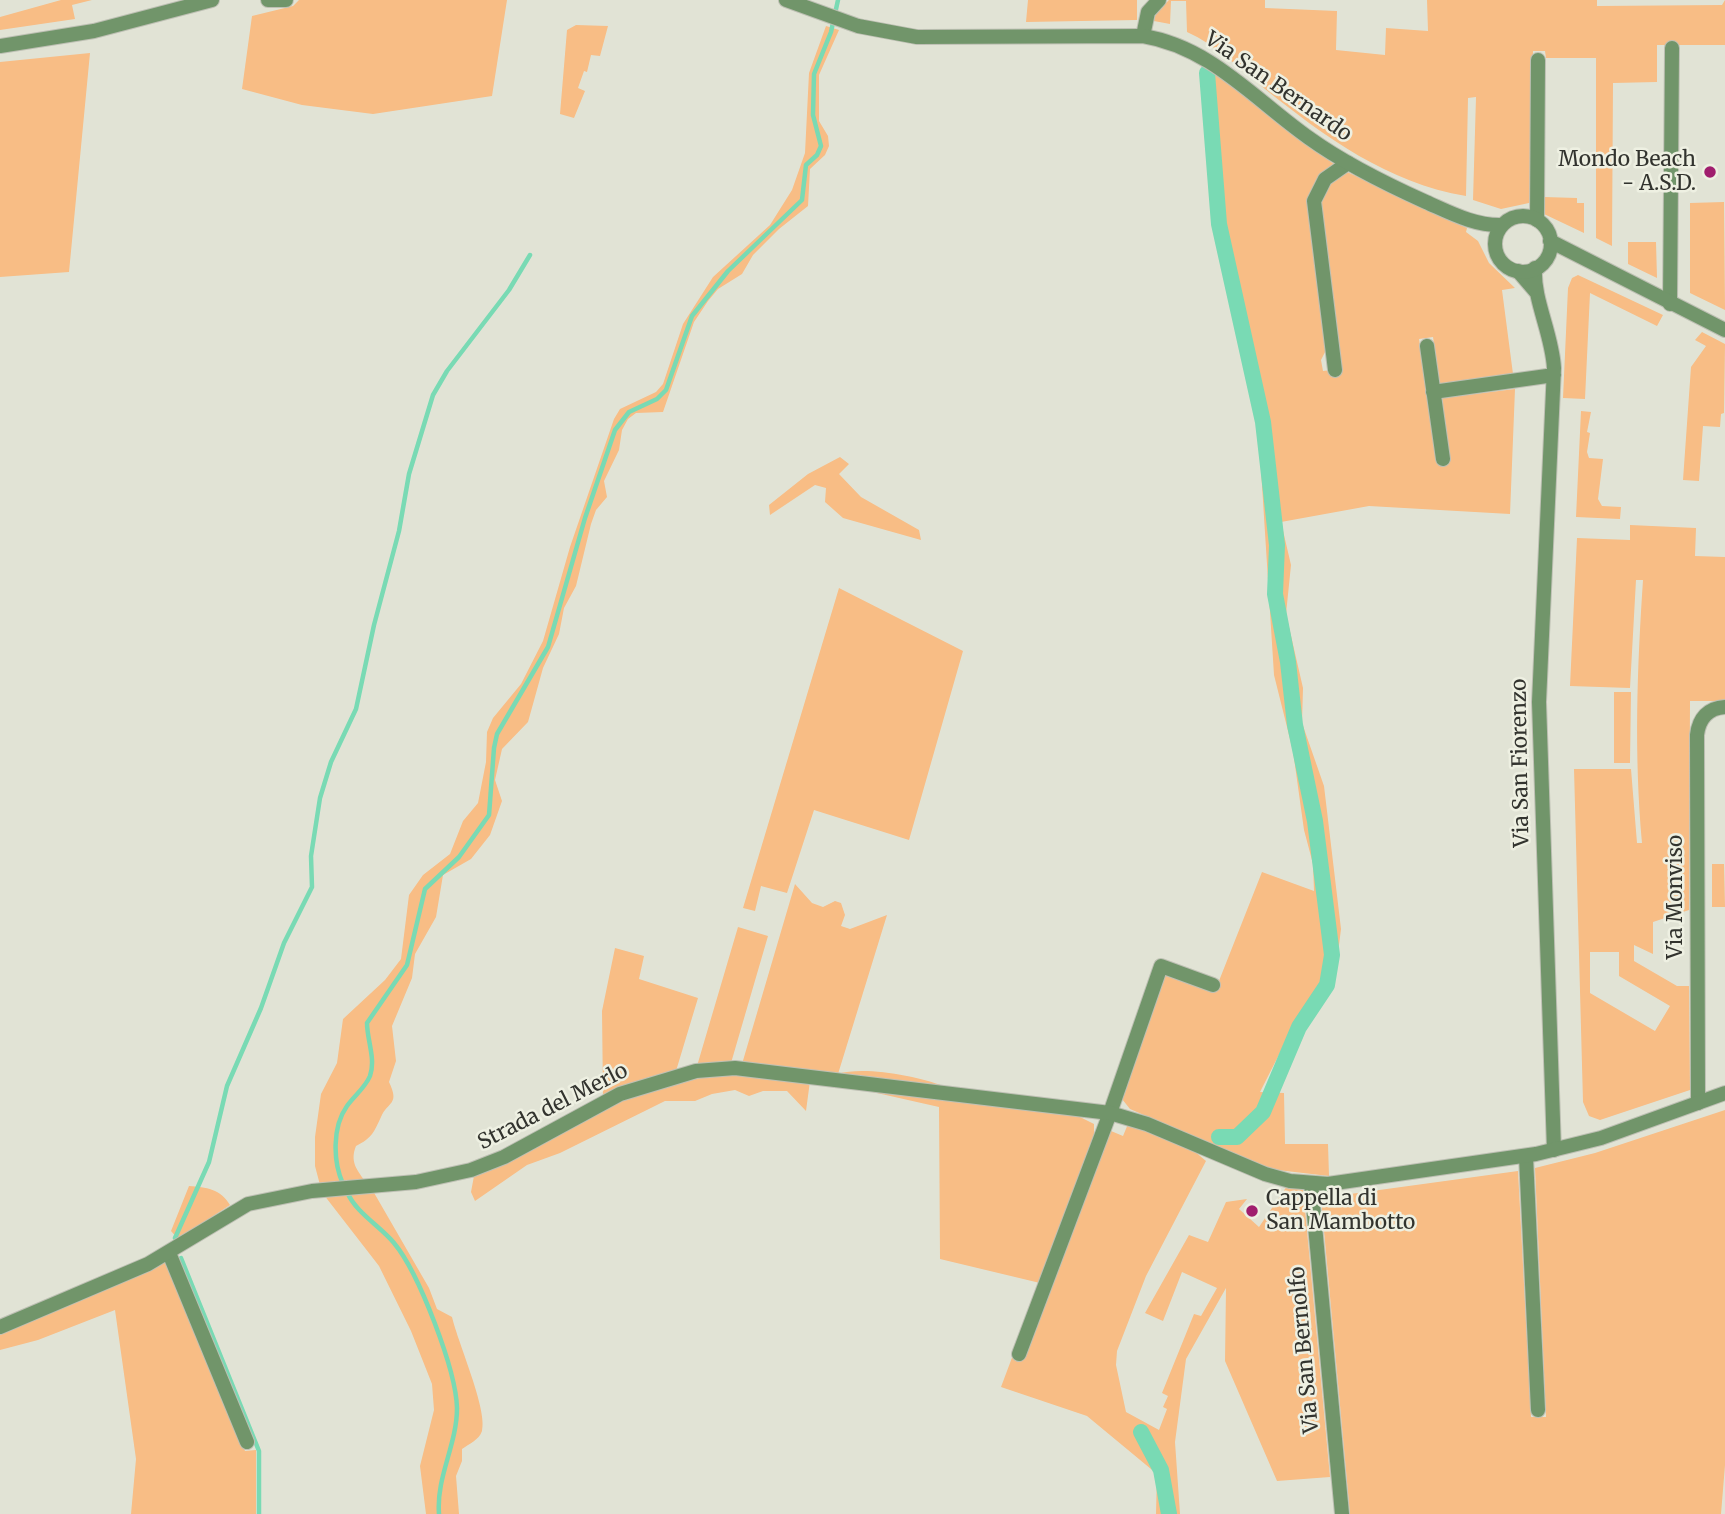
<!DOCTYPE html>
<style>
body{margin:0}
canvas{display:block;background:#e1e3d5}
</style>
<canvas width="1725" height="1514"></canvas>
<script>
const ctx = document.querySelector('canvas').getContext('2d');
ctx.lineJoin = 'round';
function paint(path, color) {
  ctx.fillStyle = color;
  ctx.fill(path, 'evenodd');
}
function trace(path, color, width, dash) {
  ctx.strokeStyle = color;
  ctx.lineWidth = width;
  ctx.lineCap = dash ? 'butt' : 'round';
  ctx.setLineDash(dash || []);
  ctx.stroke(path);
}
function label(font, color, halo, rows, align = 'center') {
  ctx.font = font + ' Merriweather,serif';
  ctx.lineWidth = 5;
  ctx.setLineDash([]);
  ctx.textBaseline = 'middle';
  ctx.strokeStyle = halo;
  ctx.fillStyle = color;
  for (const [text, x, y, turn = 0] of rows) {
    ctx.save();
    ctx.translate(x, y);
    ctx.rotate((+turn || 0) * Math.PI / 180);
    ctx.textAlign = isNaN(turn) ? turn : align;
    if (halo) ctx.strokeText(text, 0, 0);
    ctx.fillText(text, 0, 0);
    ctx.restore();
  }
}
paint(new Path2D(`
 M 61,0 L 92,0 L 72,5 L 75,19 L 0,30 L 0,17 Z
 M 299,0 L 507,0 L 492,96 L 373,114 L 302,105 L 242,89 L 252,16 L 293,6 Z
 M 1028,0 L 1137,0 L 1137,20 L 1026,22 Z
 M 1169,0 L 1265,0 L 1265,8 L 1337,11 L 1336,50 L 1385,55 L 1386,28 L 1428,31 L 1427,0 L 1597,0 L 1597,6 L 1722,5 L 1725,0 L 1725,45 L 1657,45 L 1657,82 L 1613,83 L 1612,246 L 1596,238 L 1596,58 L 1546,58 L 1545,51 L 1533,51 L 1532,200 L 1529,203 L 1501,209 L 1473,200 L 1476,97 L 1468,98 L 1466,196 C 1388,183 1325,137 1265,89 C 1240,69 1216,45 1187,32 L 1186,1 L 1171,1 L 1170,24 L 1154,21 L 1156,13 Z
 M 576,25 L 608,26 L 600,56 L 591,55 L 587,72 L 584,71 L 578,88 L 585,91 L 574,118 L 560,114 L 567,30 Z
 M 826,26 L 839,30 L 819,75 L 819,121 L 828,136 L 829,146 L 825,155 L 810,169 L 808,206 L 779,229 L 753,255 L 742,274 L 718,289 L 708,301 L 694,322 L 663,412 L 636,413 L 628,419 L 622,430 L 619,450 L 604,481 L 607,497 L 596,510 L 591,524 L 576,586 L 564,608 L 559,634 L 543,668 L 528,722 L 502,749 L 495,780 L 502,801 L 490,835 L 471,859 L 443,875 L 436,917 L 415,954 L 412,978 L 392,1026 L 396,1061 L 389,1082 C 400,1105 388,1101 381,1117 C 374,1132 372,1138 356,1146 C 350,1161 356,1169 365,1181 L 320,1185 L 315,1166 L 315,1137 L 321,1094 L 337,1063 L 343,1019 L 385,980 L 401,959 L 409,895 L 423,875 L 450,854 L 463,821 L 478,803 L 486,762 L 487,732 L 493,718 L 521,684 L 543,641 L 570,547 L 614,419 L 620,409 L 656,392 L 663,384 L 683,324 L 713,277 L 770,225 L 792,190 L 805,153 L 809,73 Z
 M 90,53 L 69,272 L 0,277 L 0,62 Z
 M 1202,64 L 1335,165 L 1316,180 L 1307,202 L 1327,348 L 1321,360 L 1323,371 L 1340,369 L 1319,213 L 1323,190 L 1345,171 L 1467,228 L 1466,232 L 1478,241 L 1489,263 L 1515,288 L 1502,290 L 1513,374 L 1440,384 L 1433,337 L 1419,339 L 1438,464 L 1450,462 L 1442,398 L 1515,389 L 1510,514 L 1369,506 L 1281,522 L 1291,565 L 1286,614 L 1303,688 L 1302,723 L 1324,786 L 1341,929 L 1338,953 L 1292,1029 L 1260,1092 L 1284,1093 L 1285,1144 L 1328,1144 L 1329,1176 L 1269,1169 L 1130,1109 L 1122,1099 L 1164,972 L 1215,991 L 1262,872 L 1314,891 L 1313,864 L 1304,830 L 1293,751 L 1274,675 L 1258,422 L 1215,221 Z
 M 1544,197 L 1577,198 L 1577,203 L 1584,203 L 1584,233 L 1544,214 Z
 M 1724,202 L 1725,310 L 1690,293 L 1690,203 Z
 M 1628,242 L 1656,242 L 1657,278 L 1628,264 Z
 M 1578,275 L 1663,315 L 1657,326 L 1590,293 L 1585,399 L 1563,398 L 1568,288 L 1572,278 Z
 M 1702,332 L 1725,344 L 1724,413 L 1721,414 L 1720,427 L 1703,426 L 1699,481 L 1683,480 L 1691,367 L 1706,346 L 1695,340 Z
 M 1581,411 L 1591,412 L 1587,432 L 1590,433 L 1587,452 L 1589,458 L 1603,459 L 1598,499 L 1602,506 L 1621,507 L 1620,519 L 1576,517 Z
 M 840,457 L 849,464 L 839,474 L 861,497 L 919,530 L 921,540 L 843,518 L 825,502 L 826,488 L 815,485 L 770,515 L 769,505 L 808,474 Z
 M 1630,525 L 1696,528 L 1695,556 L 1725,557 L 1725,701 L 1690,701 L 1689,910 L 1653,922 L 1653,954 L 1634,945 L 1634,961 L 1677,986 L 1689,986 L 1690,1090 L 1600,1120 L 1589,1116 L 1583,1102 L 1574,769 L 1631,769 L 1637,843 L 1642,843 C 1634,753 1637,670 1643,580 L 1636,580 L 1630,688 L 1570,686 L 1577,538 L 1630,540 ZM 1590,952 L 1619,952 L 1619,976 L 1670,1006 L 1655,1031 L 1590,993 Z
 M 839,588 L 963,651 L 909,840 L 814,810 L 787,893 L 761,886 L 755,911 L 743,908 Z
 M 1614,692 L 1631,692 L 1630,763 L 1614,763 Z
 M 1712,864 L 1724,864 L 1725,907 L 1712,907 Z
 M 795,884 L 812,903 L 823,907 L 835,901 L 841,903 L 845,915 L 841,926 L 850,929 L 887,915 L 838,1074 C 863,1066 918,1076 943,1086 L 742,1064 Z
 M 738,927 L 768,936 L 731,1063 L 697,1066 Z
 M 615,948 L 644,956 L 639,979 L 698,998 L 676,1071 L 603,1097 L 602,1011 Z
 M 717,1073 L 810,1081 L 806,1111 L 787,1091 L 763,1091 L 749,1096 L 735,1090 L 712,1094 L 695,1101 L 665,1101 L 560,1153 L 527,1165 L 475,1201 L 471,1192 L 474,1176 L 628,1095 Z
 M 837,1084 L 1078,1116 L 1094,1124 L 1094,1137 L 1040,1283 L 940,1259 L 939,1107 Z
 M 1725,1110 L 1725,1465 L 1721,1514 L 1350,1514 L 1321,1198 L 1518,1171 L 1531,1417 L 1546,1417 L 1535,1168 L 1595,1153 Z
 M 1128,1124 L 1193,1150 L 1206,1161 L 1146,1276 L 1117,1351 L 1116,1365 L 1126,1412 L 1159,1430 L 1167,1409 L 1163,1407 L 1168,1396 L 1162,1393 L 1194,1314 L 1201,1316 L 1217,1288 L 1182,1272 L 1163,1321 L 1145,1313 L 1189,1235 L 1208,1242 L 1226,1202 L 1247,1199 L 1239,1209 L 1259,1227 L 1287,1186 L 1303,1188 L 1330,1477 L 1277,1481 L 1225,1361 L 1226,1288 L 1186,1359 L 1175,1442 L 1180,1514 L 1156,1514 L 1157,1474 L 1087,1416 L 1001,1387 L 1013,1355 L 1024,1359 L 1111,1131 L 1123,1136 Z
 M 189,1186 C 206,1187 221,1189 230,1205 L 178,1239 L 171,1231 Z
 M 373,1191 L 429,1288 L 437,1309 L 452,1317 C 458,1343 488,1410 482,1431 C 479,1440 469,1444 462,1449 L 462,1461 L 456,1476 L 459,1514 L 426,1514 L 420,1466 L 434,1410 L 432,1384 L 411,1331 L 379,1266 L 324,1195 Z
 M 166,1262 L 245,1451 L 256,1450 L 256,1514 L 131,1514 L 136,1459 L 115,1310 L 38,1340 L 0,1350 L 0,1335 Z`), '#f8bd85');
trace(new Path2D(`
 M 343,1184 C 333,1162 332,1127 347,1106 C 354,1096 365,1088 370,1076 C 376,1059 367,1040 367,1023 L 407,965 L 425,889 L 459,857 L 489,815 L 494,748 L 497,734 L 548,647 L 585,518 L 615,430 L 629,412 L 657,399 L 666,390 L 692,316 L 728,271 L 802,200 L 806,165 L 817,155 L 821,146 L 813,115 L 814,74 L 831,32 L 838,0
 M 347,1192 C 357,1214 379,1225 394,1243 C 419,1273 456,1370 457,1408 C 457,1445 436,1477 439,1514
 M 175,1238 L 209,1162 L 227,1086 L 261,1008 L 284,943 L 312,887 L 311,856 L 320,798 L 331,762 L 356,709 L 374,625 L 399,531 L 409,474 L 433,395 L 447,371 L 509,290 L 530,255
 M 181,1258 L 259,1451 L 259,1514`), '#79dab4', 4.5);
trace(new Path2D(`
 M 1207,73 L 1219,224 L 1263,422 L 1277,545 L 1275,594 L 1288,662 L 1295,725 L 1315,821 L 1332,955 L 1327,985 L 1299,1027 L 1263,1112 L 1237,1137 L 1219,1137
 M 1141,1432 L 1161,1470 L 1169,1514`), '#79dab4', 16);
const minor = new Path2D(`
 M 1143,36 L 1148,12 L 1159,0
 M 1537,220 L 1538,60
 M 1535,268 C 1533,300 1552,333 1554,368 L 1539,702 L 1554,1150
 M 1518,271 L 1536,292
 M 1670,304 L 1672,48
 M 1427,346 L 1443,459
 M 1335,370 L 1314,201 L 1325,179 L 1348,163
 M 1433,392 L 1554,375
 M 1698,1103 L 1697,735 C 1699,718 1708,708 1725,707
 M 1526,1157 L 1538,1410
 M 1311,1183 L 1342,1514
 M 169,1253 L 247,1442
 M 1019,1354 L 1110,1113 L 1161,966 L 1213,985`);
const tertiary = new Path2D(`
 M 268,0 L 286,0
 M 786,0 L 858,26 L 917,37 L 1143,36 C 1211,47 1255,100 1309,138 C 1345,164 1386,184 1426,202 C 1451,213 1475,226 1502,225
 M 0,46 L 94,31 L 212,0
 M1495 244a28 28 0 1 1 56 0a28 28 0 1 1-56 0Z
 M 1550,241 L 1725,330
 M 0,1327 L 148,1264 L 248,1204 L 312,1191 L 416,1182 L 471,1170 L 504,1157 L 620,1094 L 696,1071 L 735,1068 L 1110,1113 L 1147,1124 L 1265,1174 L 1290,1181 L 1328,1184 L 1536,1154 L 1601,1138 L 1725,1093`);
trace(minor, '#bec0b4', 16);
trace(tertiary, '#bec0b4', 16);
trace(minor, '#71956a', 14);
trace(tertiary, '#71956a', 14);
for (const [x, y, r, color] of [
 [1710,172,7,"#a01e6e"],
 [1252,1211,7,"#a01e6e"]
]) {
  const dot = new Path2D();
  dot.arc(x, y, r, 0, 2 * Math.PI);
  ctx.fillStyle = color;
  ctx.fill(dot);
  trace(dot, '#eef0e2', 2.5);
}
label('21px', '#32332e', '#eef0e2', [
 ["Via San Bernardo",1278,87,35],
 ["Via San Fiorenzo",1521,763,-91],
 ["Via Monviso",1676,897,-90],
 ["Strada del Merlo",553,1107,-27],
 ["Via San Bernolfo",1305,1350,-95]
]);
label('21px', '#32332e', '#eef0e2', [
 ["Mondo Beach",1696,160],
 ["- A.S.D.",1696,184],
 ["Cappella di",1266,1199,"left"],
 ["San Mambotto",1266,1223,"left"]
], 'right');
</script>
